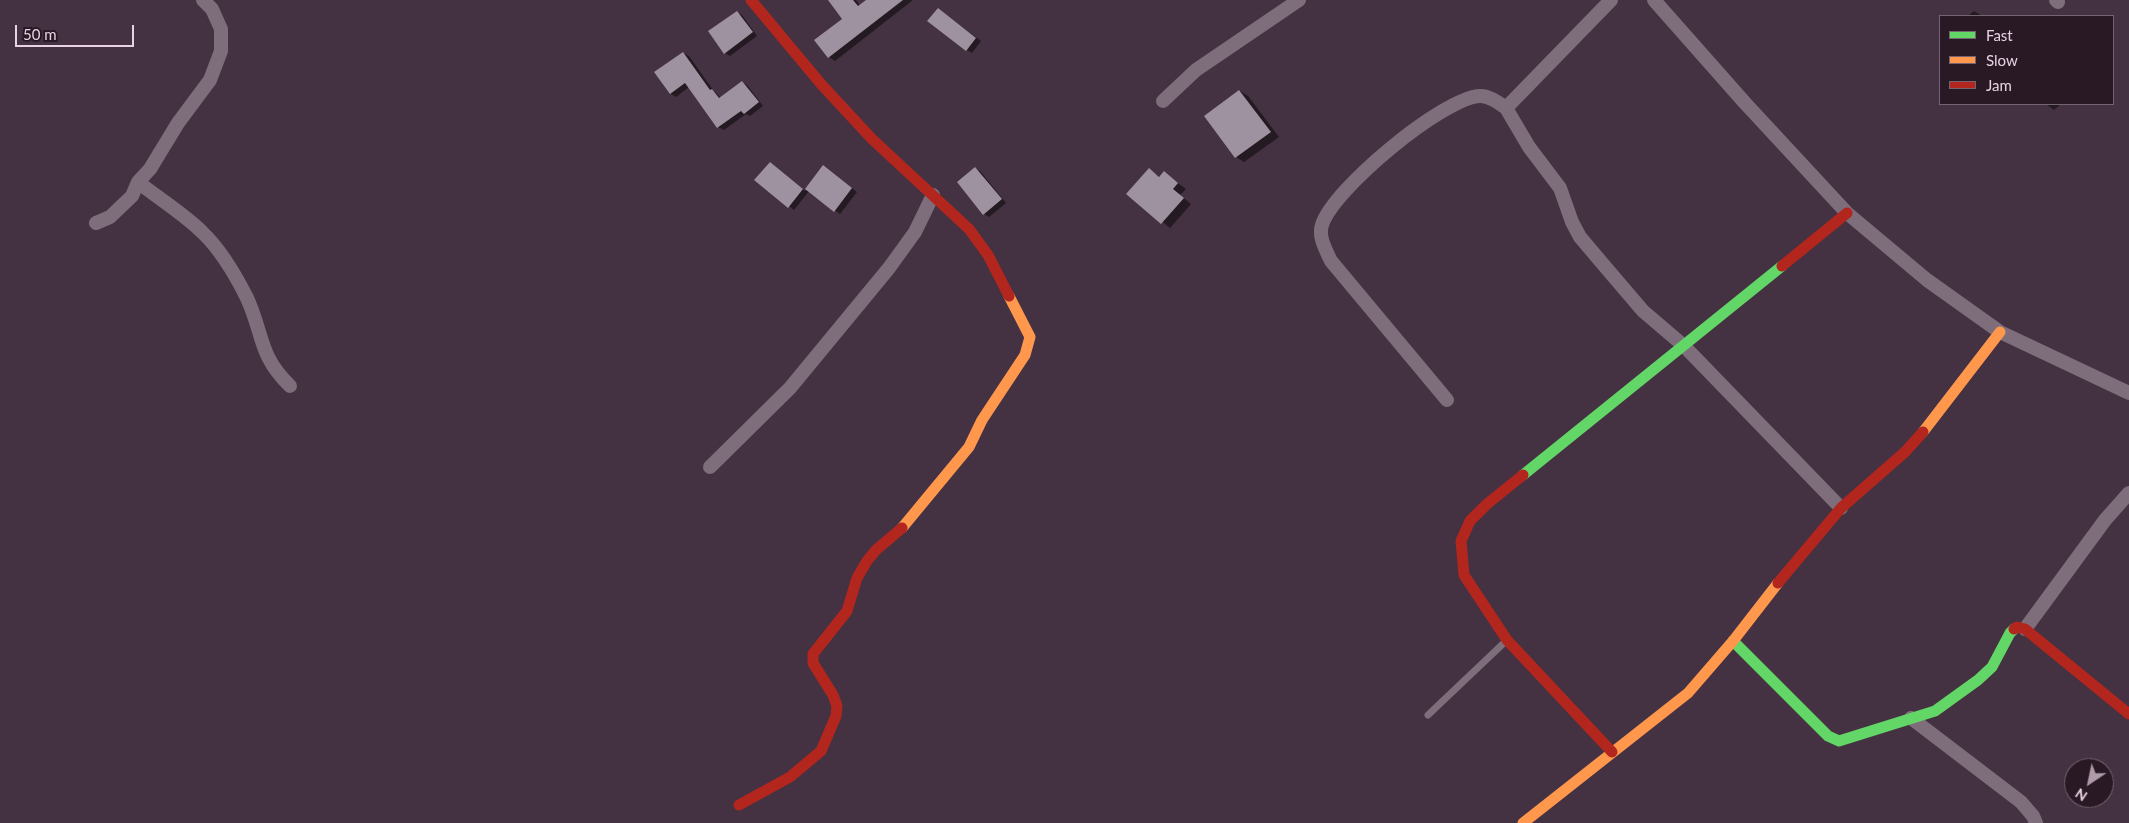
<!DOCTYPE html>
<style>
body{margin:0}
#map{position:relative;width:2129px;height:823px;overflow:hidden;background:#443141;font-family:Lato,sans-serif}
canvas{display:block}
.legend{position:absolute;left:1939px;top:15px;width:175px;height:90px;box-sizing:border-box;background:#291925;border:1px solid #756371;margin:0;padding:6px 9px;list-style:none;font-size:15px;color:#e8d2e3}
.legend li{display:flex;align-items:center;gap:10px;height:25px}
.legend b{width:25px;border:1px solid #756371}
.north{position:absolute;left:2064px;top:758px;width:50px;height:50px;box-sizing:border-box;background:#291925;border:1px solid #756371;border-radius:50%;rotate:214deg;font-size:14px;font-weight:700;line-height:20px;text-align:center;color:#e8d2e3}
.north::after{content:'';display:block;margin:auto;width:18px;height:22px;background:#af9aaa;clip-path:polygon(50% 0,100% 100%,50% 72%,0 100%)}
.scale{position:absolute;left:15px;top:25px;width:119px;height:22px;box-sizing:border-box;border:2px solid #e8d2e3;border-top:0;padding-left:6px;font-size:15px;line-height:18px;white-space:nowrap;color:#e8d2e3;-webkit-text-stroke:4px #291925;paint-order:stroke}
</style>
<div id="map">
<canvas width="2129" height="823"></canvas>
<ul class="legend">
<li><b style="height:6px;background:#63d668"></b>Fast</li>
<li><b style="height:6px;background:#ff974d"></b>Slow</li>
<li><b style="height:6px;background:#b3261e"></b>Jam</li>
</ul>
<div class="north">N</div>
<div class="scale">50 m</div>
</div>
<script>
const ctx = document.querySelector('canvas').getContext('2d');
ctx.lineJoin = 'round';
function paint(path, color) {
  ctx.fillStyle = color;
  ctx.fill(path, 'evenodd');
}
function trace(path, color, width, dash) {
  ctx.strokeStyle = color;
  ctx.lineWidth = width;
  ctx.lineCap = dash ? 'butt' : 'round';
  ctx.setLineDash(dash || []);
  ctx.stroke(path);
}
paint(new Path2D(`
 M 829,0 L 856,0 L 860,6 L 868,0 L 913,0 L 835,61 L 829,57 L 844,19 Z
 M 1974,11 L 1979,14 L 1981,16 L 1968,16 Z
 M 737,12 L 742,15 L 757,36 L 730,56 L 725,53 Z
 M 943,13 L 981,41 L 972,53 L 967,50 Z
 M 683,53 L 689,56 L 713,90 L 721,98 L 742,82 L 747,85 L 763,106 L 750,116 L 746,114 L 724,130 L 718,127 L 689,87 L 676,97 L 671,94 L 655,72 Z
 M 1240,91 L 1248,96 L 1279,137 L 1244,162 L 1236,157 Z
 M 2046,104 L 2061,104 L 2054,110 Z
 M 770,163 L 805,191 L 823,167 L 857,192 L 840,214 L 809,191 L 794,210 L 789,206 Z
 M 975,168 L 981,172 L 1006,203 L 989,217 L 984,214 Z
 M 1149,170 L 1160,177 L 1164,173 L 1186,189 L 1180,195 L 1191,204 L 1170,228 L 1128,194 Z`), '#0007');
paint(new Path2D(`
 M 828,0 L 853,0 L 858,6 L 866,0 L 903,0 L 828,58 L 814,40 L 842,19 Z
 M 938,8 L 976,38 L 966,51 L 927,21 Z
 M 737,11 L 753,32 L 724,54 L 708,31 Z
 M 683,52 L 710,90 L 712,89 L 719,98 L 742,81 L 759,102 L 744,114 L 741,111 L 717,128 L 685,83 L 670,94 L 654,72 Z
 M 1239,90 L 1271,132 L 1235,158 L 1204,116 Z
 M 770,162 L 803,189 L 788,208 L 754,180 Z
 M 823,165 L 852,188 L 834,212 L 805,189 Z
 M 975,167 L 1002,199 L 983,215 L 957,182 Z
 M 1149,168 L 1159,177 L 1164,171 L 1178,183 L 1173,189 L 1184,198 L 1161,224 L 1126,194 Z`), '#9f92a0');
trace(new Path2D(`
 M 1428,715 L 1507,640`), '#7e6d7b', 7);
trace(new Path2D(`
 M 1611,0 L 1506,108 L 1529,147 L 1560,188 L 1572,222 L 1580,237 L 1602,263 L 1643,311 L 1684,346 L 1841,508
 M 1654,0 L 1745,103 L 1847,213 L 1927,280 L 2000,332 L 2129,393
 M 2056,0 L 2058,2
 M 1163,101 L 1196,70 L 1299,0
 M 138,182 C 158,198 184,214 202,232 C 220,249 236,276 247,298 C 264,335 258,355 290,386
 M 96,223 L 110,217 L 132,196 L 138,182 L 150,169 L 178,123 L 210,80 L 221,51 L 221,29 L 212,9 L 203,0
 M 1447,400 L 1331,261 C 1326,250 1318,237 1322,225 C 1333,189 1442,99 1479,96 C 1488,95 1498,102 1506,108
 M 710,467 L 790,388 L 889,268 L 915,232 L 933,195
 M 2025,629 L 2105,520 L 2129,493
 M 1911,718 L 2021,802 L 2033,816 L 2036,823`), '#7e6d7b', 14);
trace(new Path2D(`
 M 1523,475 L 1782,266
 M 1733,641 L 1828,736 L 1839,741 L 1935,711 L 1978,680 L 1992,667 L 2010,633 L 2014,629`), '#63d668', 11);
trace(new Path2D(`
 M 1923,432 L 2000,332
 M 902,528 L 969,447 L 982,420 L 1025,355 L 1030,337 L 1009,296
 M 1523,823 L 1688,693 L 1733,641 L 1778,583`), '#ff974d', 11);
trace(new Path2D(`
 M 751,0 L 821,84 L 872,139 L 969,229 L 988,255 L 1009,296
 M 1782,266 L 1847,213
 M 1523,475 L 1487,504 L 1470,521 L 1461,541 L 1464,575 L 1507,640 L 1612,752
 M 1778,583 L 1841,508 L 1905,452 L 1923,432
 M 2014,629 L 2017,627 L 2025,629 L 2129,714
 M 739,805 L 790,777 L 821,751 L 836,716 L 837,706 L 833,695 L 813,663 L 813,654 L 847,611 L 857,578 L 867,561 L 876,550 L 902,528`), '#b3261e', 11);
</script>
